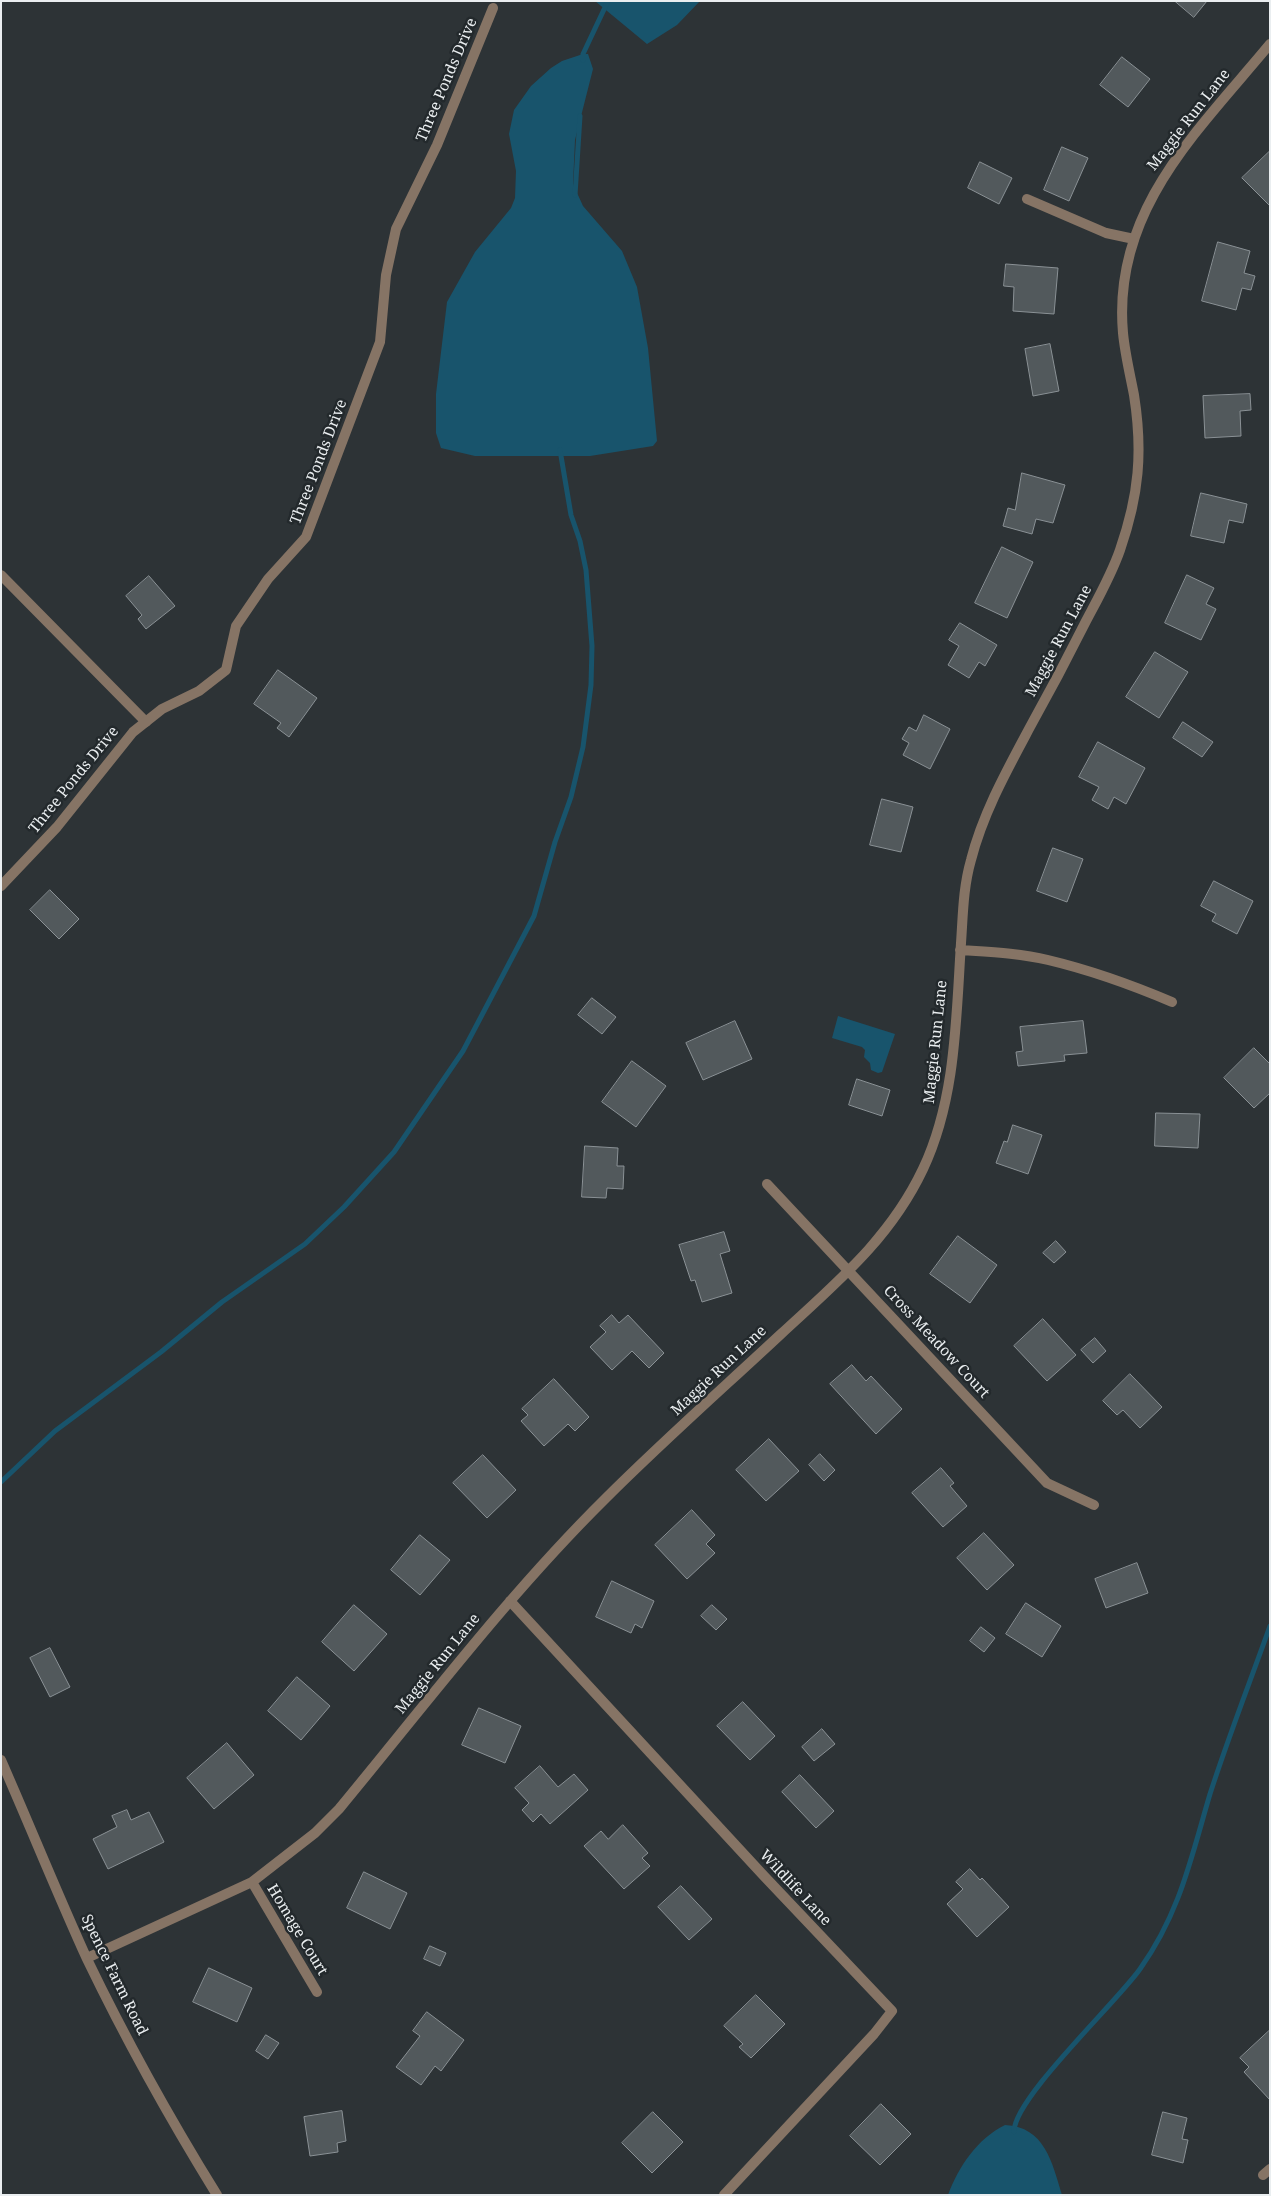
<!DOCTYPE html>
<style>
body{margin:0}
#map{position:relative;width:1271px;height:2196px;overflow:hidden;background:#2d3336;font-family:"Noto Serif",serif}
canvas{display:block}
.frame{position:absolute;inset:0;border:2px solid #eaeef0;pointer-events:none}
</style>
<div id="map">
<canvas width="1271" height="2196"></canvas>
<div class="frame"></div>
</div>
<script>
const ctx = document.querySelector('canvas').getContext('2d');
ctx.lineJoin = 'round';
function paint(path, color) {
  ctx.fillStyle = color;
  ctx.fill(path, 'evenodd');
}
function trace(path, color, width, dash) {
  ctx.strokeStyle = color;
  ctx.lineWidth = width;
  ctx.lineCap = dash ? 'butt' : 'round';
  ctx.setLineDash(dash || []);
  ctx.stroke(path);
}
function label(font, color, halo, rows, align = 'center') {
  ctx.font = font + ' "Noto Serif",serif';
  ctx.lineWidth = 5;
  ctx.setLineDash([]);
  ctx.textBaseline = 'middle';
  ctx.strokeStyle = halo;
  ctx.fillStyle = color;
  for (const [text, x, y, turn = 0] of rows) {
    ctx.save();
    ctx.translate(x, y);
    ctx.rotate((+turn || 0) * Math.PI / 180);
    ctx.textAlign = isNaN(turn) ? turn : align;
    if (halo) ctx.strokeText(text, 0, 0);
    ctx.fillText(text, 0, 0);
    ctx.restore();
  }
}
paint(new Path2D(`
 M 595,1 L 700,1 L 677,25 L 647,44 Z
 M 583,54 L 588,54 L 593,69 L 575,140 L 573,184 L 583,206 L 622,251 L 637,287 L 648,348 L 657,441 L 653,446 L 590,456 L 475,456 L 441,448 L 436,433 L 436,394 L 447,302 L 475,252 L 511,208 L 515,198 L 516,171 L 509,134 L 514,110 L 531,86 L 551,68 L 562,61 Z
 M 838,1016 L 895,1034 L 882,1072 L 878,1073 L 871,1070 L 870,1063 L 864,1057 L 865,1050 L 862,1047 L 832,1038 Z
 M 1005,2125 C 1045,2127 1052,2162 1062,2195 L 948,2195 C 959,2166 977,2139 1005,2125 Z`), '#18546c');
trace(new Path2D(`
 M 583,60 L 583,54 L 608,1
 M 575,195 L 580,116
 M 1,1482 L 55,1431 L 161,1352 L 222,1302 L 305,1244 L 344,1207 L 394,1152 L 463,1051 L 534,916 L 555,842 L 571,797 L 583,747 L 591,685 L 592,646 L 586,570 L 580,541 L 571,515 L 560,450
 M 1014,2132 C 1013,2099 1117,2002 1140,1969 C 1180,1913 1191,1858 1210,1794 C 1228,1738 1250,1682 1270,1626`), '#18546c', 5);
const building = new Path2D(`
 M 1175,1 L 1207,1 L 1194,17 Z
 M 1122,57 L 1150,79 L 1128,107 L 1100,85 Z
 M 1062,147 L 1088,158 L 1069,201 L 1044,190 Z
 M 1270,151 L 1270,206 L 1242,178 Z
 M 980,162 L 1012,178 L 999,204 L 968,188 Z
 M 1218,242 L 1250,251 L 1244,273 L 1255,276 L 1251,290 L 1242,288 L 1236,310 L 1202,301 Z
 M 1006,264 L 1058,268 L 1054,314 L 1013,311 L 1014,287 L 1004,286 Z
 M 1050,344 L 1059,391 L 1033,396 L 1025,349 Z
 M 1250,394 L 1251,410 L 1240,411 L 1241,436 L 1205,438 L 1203,396 Z
 M 1022,473 L 1065,485 L 1053,523 L 1036,519 L 1032,534 L 1003,526 L 1008,508 L 1015,510 Z
 M 1201,493 L 1247,504 L 1243,523 L 1229,520 L 1224,543 L 1191,536 Z
 M 1002,547 L 1033,562 L 1007,618 L 975,603 Z
 M 1187,575 L 1214,588 L 1206,604 L 1216,609 L 1201,640 L 1165,623 Z
 M 149,576 L 175,606 L 146,629 L 138,619 L 142,615 L 126,596 Z
 M 960,623 L 997,645 L 985,666 L 979,662 L 969,678 L 948,665 L 959,646 L 949,640 Z
 M 1155,652 L 1188,672 L 1159,718 L 1126,697 Z
 M 278,670 L 317,698 L 289,737 L 277,728 L 281,723 L 254,704 Z
 M 924,715 L 950,729 L 930,769 L 903,755 L 909,743 L 902,739 L 909,727 L 916,731 Z
 M 1183,722 L 1213,742 L 1202,757 L 1173,738 Z
 M 1098,742 L 1145,768 L 1126,804 L 1114,797 L 1108,809 L 1092,800 L 1099,787 L 1079,777 Z
 M 882,799 L 913,807 L 901,852 L 870,845 Z
 M 1053,848 L 1083,859 L 1067,902 L 1037,891 Z
 M 1214,881 L 1253,901 L 1237,934 L 1212,921 L 1216,914 L 1201,906 Z
 M 50,890 L 79,919 L 59,939 L 30,910 Z
 M 592,998 L 616,1017 L 602,1034 L 578,1015 Z
 M 735,1021 L 752,1059 L 703,1080 L 686,1043 Z
 M 1083,1021 L 1087,1053 L 1064,1055 L 1065,1061 L 1018,1066 L 1016,1052 L 1023,1051 L 1020,1027 Z
 M 1254,1048 L 1270,1064 L 1270,1093 L 1254,1108 L 1224,1078 Z
 M 632,1061 L 666,1086 L 636,1127 L 602,1102 Z
 M 857,1079 L 890,1090 L 882,1116 L 849,1105 Z
 M 1156,1113 L 1200,1114 L 1198,1148 L 1155,1146 Z
 M 1013,1125 L 1042,1135 L 1028,1174 L 996,1163 L 1004,1141 L 1007,1142 Z
 M 585,1146 L 618,1148 L 617,1166 L 624,1166 L 623,1189 L 607,1188 L 606,1198 L 582,1197 Z
 M 724,1232 L 730,1251 L 720,1254 L 732,1293 L 702,1302 L 695,1280 L 691,1281 L 679,1245 Z
 M 958,1236 L 997,1265 L 970,1303 L 930,1274 Z
 M 1056,1241 L 1066,1252 L 1054,1263 L 1043,1253 Z
 M 612,1315 L 619,1323 L 628,1315 L 664,1353 L 649,1368 L 632,1351 L 612,1370 L 590,1347 L 606,1332 L 600,1326 Z
 M 1043,1319 L 1076,1355 L 1047,1381 L 1014,1346 Z
 M 1095,1338 L 1106,1351 L 1093,1363 L 1081,1350 Z
 M 852,1365 L 866,1381 L 871,1376 L 902,1409 L 876,1434 L 830,1384 Z
 M 1130,1374 L 1162,1407 L 1140,1428 L 1123,1410 L 1117,1415 L 1103,1401 Z
 M 554,1379 L 589,1417 L 575,1431 L 568,1424 L 544,1446 L 521,1421 L 528,1415 L 522,1409 Z
 M 769,1439 L 799,1471 L 766,1501 L 736,1470 Z
 M 820,1454 L 835,1470 L 824,1481 L 809,1465 Z
 M 483,1455 L 516,1490 L 487,1518 L 453,1483 Z
 M 941,1468 L 954,1483 L 950,1486 L 967,1506 L 943,1527 L 912,1493 Z
 M 692,1510 L 715,1535 L 706,1544 L 715,1553 L 687,1579 L 655,1545 Z
 M 984,1533 L 1014,1565 L 987,1590 L 957,1558 Z
 M 420,1535 L 450,1560 L 420,1595 L 391,1570 Z
 M 1137,1563 L 1148,1593 L 1106,1608 L 1095,1579 Z
 M 612,1581 L 654,1601 L 642,1628 L 635,1624 L 631,1633 L 596,1617 Z
 M 1026,1603 L 1061,1626 L 1042,1657 L 1006,1634 Z
 M 354,1605 L 387,1634 L 354,1671 L 322,1642 Z
 M 712,1605 L 727,1619 L 716,1630 L 701,1616 Z
 M 981,1627 L 995,1638 L 984,1652 L 970,1641 Z
 M 50,1648 L 70,1687 L 50,1697 L 30,1658 Z
 M 297,1677 L 330,1706 L 301,1740 L 268,1711 Z
 M 743,1702 L 775,1736 L 750,1760 L 717,1726 Z
 M 479,1708 L 521,1726 L 505,1763 L 462,1745 Z
 M 822,1729 L 835,1744 L 814,1761 L 802,1747 Z
 M 227,1743 L 254,1775 L 214,1809 L 187,1778 Z
 M 540,1766 L 558,1787 L 574,1774 L 588,1790 L 550,1824 L 541,1814 L 533,1822 L 522,1810 L 529,1803 L 515,1788 Z
 M 800,1775 L 834,1811 L 816,1828 L 782,1792 Z
 M 127,1810 L 131,1820 L 149,1812 L 164,1842 L 108,1869 L 93,1839 L 117,1827 L 112,1816 Z
 M 623,1825 L 648,1853 L 642,1858 L 650,1866 L 624,1889 L 584,1846 L 601,1831 L 608,1839 Z
 M 970,1869 L 980,1880 L 982,1878 L 1009,1907 L 977,1937 L 947,1904 L 963,1889 L 956,1882 Z
 M 364,1872 L 407,1893 L 390,1929 L 347,1908 Z
 M 681,1886 L 712,1919 L 689,1940 L 658,1907 Z
 M 430,1946 L 446,1953 L 440,1966 L 424,1959 Z
 M 209,1968 L 252,1988 L 237,2022 L 193,2002 Z
 M 756,1995 L 785,2024 L 751,2058 L 739,2047 L 743,2044 L 724,2026 Z
 M 427,2012 L 464,2040 L 441,2071 L 435,2066 L 421,2085 L 396,2067 L 420,2036 L 413,2031 Z
 M 1270,2030 L 1270,2100 L 1244,2072 L 1249,2067 L 1240,2058 Z
 M 266,2035 L 279,2043 L 268,2059 L 256,2051 Z
 M 881,2104 L 911,2134 L 880,2165 L 850,2136 Z
 M 342,2111 L 346,2141 L 337,2143 L 338,2152 L 310,2156 L 304,2117 Z
 M 653,2112 L 683,2142 L 652,2173 L 622,2143 Z
 M 1163,2112 L 1187,2118 L 1182,2139 L 1188,2140 L 1183,2163 L 1152,2155 Z`);
paint(building, '#52595c');
trace(building, '#8a9195', 1);
trace(new Path2D(`
 M 1027,199 L 1106,233 L 1134,239
 M 1,575 L 146,722`), '#867465', 10);
trace(new Path2D(`
 M 1,886 L 57,827 L 133,732 L 162,709 L 199,691 L 226,670 L 236,626 L 268,579 L 306,537 L 380,342 L 386,275 L 396,229 L 437,145 L 493,8
 M 960,950 C 990,952 1019,953 1048,960 C 1090,970 1132,985 1172,1002
 M 767,1184 L 1047,1483 L 1094,1505
 M 510,1601 L 764,1876 L 892,2011 L 874,2034 L 724,2195
 M 1,1760 C 30,1826 57,1893 87,1959 C 126,2040 170,2119 217,2195
 M 252,1882 L 317,1992
 M 87,1958 L 252,1882 L 315,1833 L 339,1809 C 426,1704 508,1595 605,1499 C 662,1442 722,1389 781,1334 C 836,1283 890,1239 923,1169 C 956,1099 956,1019 961,943 C 963,915 963,888 971,860 C 983,813 1007,770 1030,727 C 1049,693 1067,659 1084,625 C 1097,600 1111,576 1120,550 C 1139,495 1143,452 1134,395 C 1130,374 1125,354 1123,333 C 1112,210 1198,131 1270,44
 M 1263,2175 L 1270,2169`), '#867465', 10);
label('15px', '#eaeef0', '#23292c', [
 ["Three Ponds Drive",447,80,-67],
 ["Maggie Run Lane",1189,120,-52],
 ["Three Ponds Drive",319,462,-69],
 ["Maggie Run Lane",1059,641,-62],
 ["Three Ponds Drive",74,780,-51],
 ["Maggie Run Lane",936,1042,-84],
 ["Cross Meadow Court",936,1342,47],
 ["Maggie Run Lane",719,1371,-43],
 ["Maggie Run Lane",438,1664,-51],
 ["Wildlife Lane",795,1888,47],
 ["Homage Court",297,1930,59],
 ["Spence Farm Road",114,1975,64]
]);
</script>
